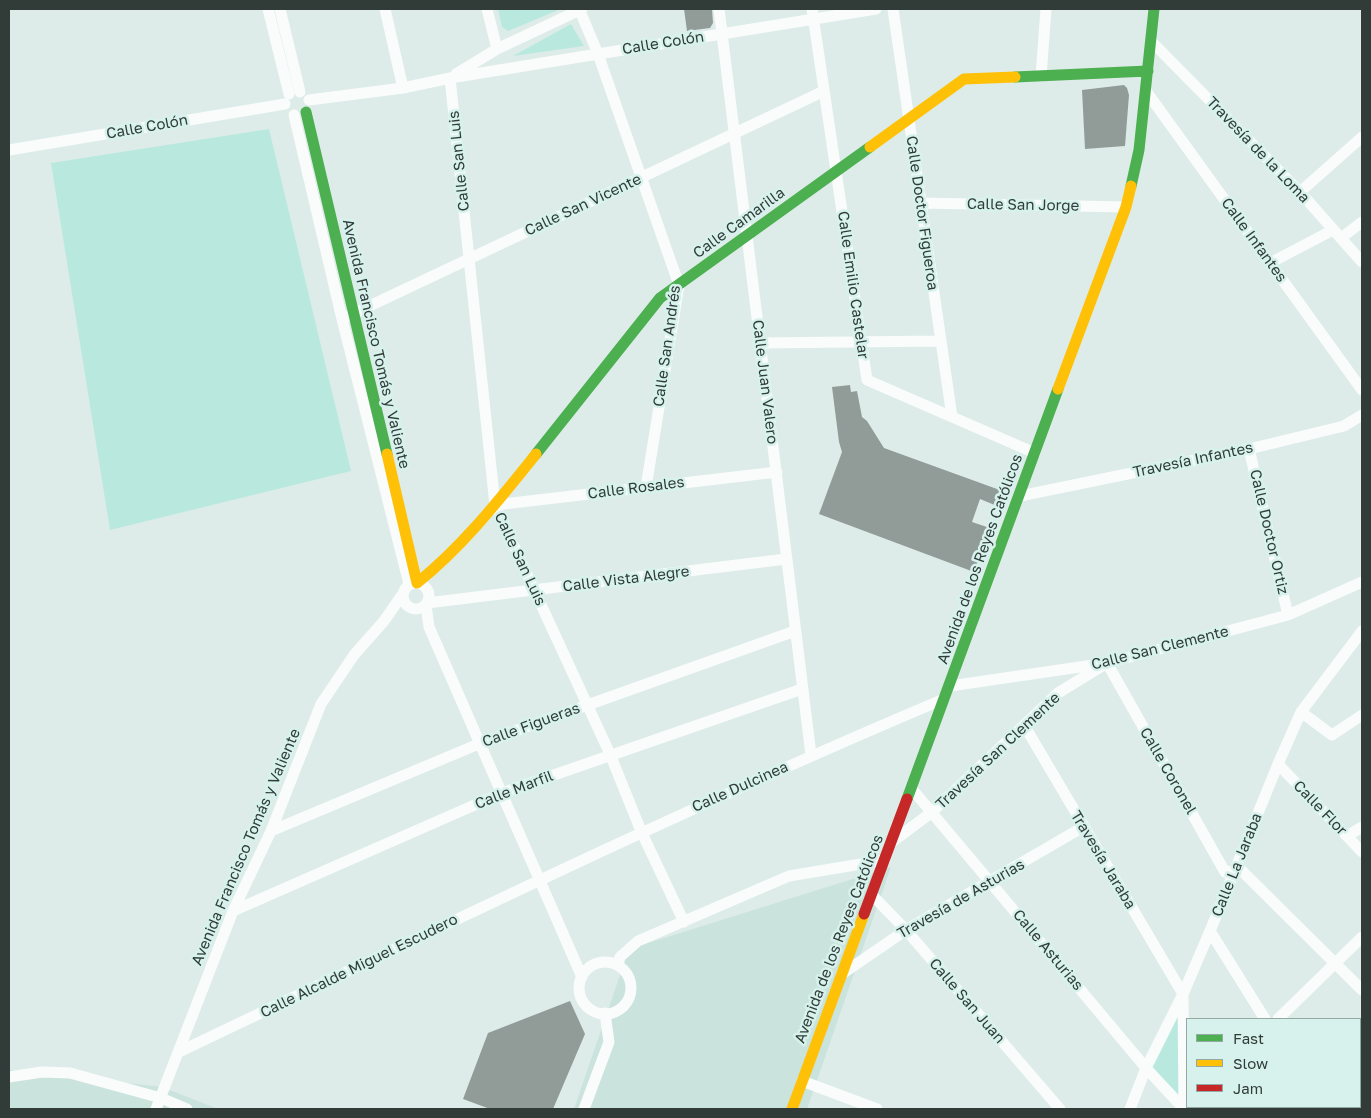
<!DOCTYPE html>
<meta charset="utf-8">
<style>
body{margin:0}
#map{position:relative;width:1371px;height:1118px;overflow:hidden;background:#ddece8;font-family:"Golos Text",sans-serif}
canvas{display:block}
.frame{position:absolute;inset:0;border:10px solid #313c39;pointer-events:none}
.legend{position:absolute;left:1186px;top:1018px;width:175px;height:90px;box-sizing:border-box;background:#d7f2ec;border:1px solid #95a9a4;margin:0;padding:6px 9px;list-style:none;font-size:15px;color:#313c39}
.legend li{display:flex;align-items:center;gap:10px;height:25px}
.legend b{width:25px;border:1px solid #95a9a4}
</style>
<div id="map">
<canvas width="1371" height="1118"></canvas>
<div class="frame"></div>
<ul class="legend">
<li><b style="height:6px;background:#4caf50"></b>Fast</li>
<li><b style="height:6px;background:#ffc107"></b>Slow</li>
<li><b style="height:6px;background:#c62828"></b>Jam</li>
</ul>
</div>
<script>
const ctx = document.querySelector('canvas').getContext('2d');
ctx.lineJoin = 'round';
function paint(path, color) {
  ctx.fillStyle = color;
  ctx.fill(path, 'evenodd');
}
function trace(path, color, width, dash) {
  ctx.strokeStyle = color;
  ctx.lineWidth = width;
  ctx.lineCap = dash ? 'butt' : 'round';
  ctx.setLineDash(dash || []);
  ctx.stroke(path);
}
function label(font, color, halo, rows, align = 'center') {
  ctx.font = font + ' "Golos Text",sans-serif';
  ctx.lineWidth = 5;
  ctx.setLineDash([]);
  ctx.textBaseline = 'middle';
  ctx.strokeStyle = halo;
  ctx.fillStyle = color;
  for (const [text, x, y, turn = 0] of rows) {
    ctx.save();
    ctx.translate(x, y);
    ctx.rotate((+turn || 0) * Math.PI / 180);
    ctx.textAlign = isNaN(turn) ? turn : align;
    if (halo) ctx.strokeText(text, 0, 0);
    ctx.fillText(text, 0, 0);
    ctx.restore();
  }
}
paint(new Path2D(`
 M 891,867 L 807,1109 L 574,1109 L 629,949 Z
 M 9,1070 L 162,1087 L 218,1109 L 9,1109 Z`), '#cae3dd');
paint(new Path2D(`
 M 498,9 L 561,9 L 508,31 L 502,27 Z
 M 571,24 L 584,46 L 513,56 Z
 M 269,129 L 351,471 L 110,530 L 51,163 Z
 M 1183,994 L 1184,1109 L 1146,1068 Z`), '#b9e9de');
paint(new Path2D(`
 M 684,9 L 712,9 L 713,23 L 710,28 L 687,31 Z
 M 1124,85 L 1127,88 L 1129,95 L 1125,146 L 1085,149 L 1082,90 Z
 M 850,385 L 851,392 L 857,391 L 862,417 L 867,421 L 884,448 L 1008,493 L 1002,508 L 980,499 L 972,522 L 990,528 L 974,572 L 819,514 L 842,452 L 839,442 L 832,387 Z
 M 570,1001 L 585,1034 L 553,1109 L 490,1109 L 463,1099 L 488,1033 Z`), '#919c99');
trace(new Path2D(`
 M 268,9 L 289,94
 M 280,9 L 300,92
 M 385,9 L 403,88
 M 487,9 L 497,49
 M 719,9 L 811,755
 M 812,9 L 867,380 L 1035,453
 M 893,9 L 952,417
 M 580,11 L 598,54 L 679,285 L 646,487
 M 1151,41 L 1300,192 L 1362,262
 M 456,74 L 497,49 L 582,9
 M 1041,76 L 1046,9
 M 450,78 L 495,505 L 610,754 L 641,831 L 684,922
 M 1146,91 L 1362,390
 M 309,100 L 403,88 L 450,78 L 876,9
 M 294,115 L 342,319 L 409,584
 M 9,150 L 285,104
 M 1300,192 L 1362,137
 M 921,203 L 1126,207
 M 1341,238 L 1362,222
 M 1270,263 L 1333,230
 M 342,319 L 824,91
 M 760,343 L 941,341
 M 1249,449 L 1288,615
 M 1020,496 L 1249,449 L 1344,426 L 1362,415
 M 495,505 L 777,472
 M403 596a13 13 0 1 1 26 0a13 13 0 1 1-26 0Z
 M 427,603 L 786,559
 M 426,605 L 429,627 L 582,977
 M 950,686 L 1107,663 L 1288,615 L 1362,582
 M 1301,712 L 1332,735 L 1362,715
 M 1024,725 L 1183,994 L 1184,1109
 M 1278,764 L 1362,852
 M 912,789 L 1146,1068 L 1184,1109 L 1186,1108
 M 271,831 L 481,743 L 795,631
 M 1347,836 L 1362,827
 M 892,842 L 932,812 L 1058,693 L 1107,663 L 1225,872 L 1235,871
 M 1237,866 L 1362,990
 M 872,895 L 906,930 L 1060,1109
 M 233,911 L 502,793 L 802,689
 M 1210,931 L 1265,1019
 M579 988a26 26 0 1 1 52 0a26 26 0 1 1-52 0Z
 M 618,965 L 620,957 L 638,941 L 789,876 L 885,860
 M 842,974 L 906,930 L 1083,827
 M 1278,1019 L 1362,937
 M 179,1052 C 433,931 685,808 944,699
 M 1360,1070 L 1362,1069
 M 9,1077 L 42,1072 L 70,1073 L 161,1098 L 187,1109
 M 802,1081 L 877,1109
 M 1319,1107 L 1321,1109
 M 156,1109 L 233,911 L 271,831 L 321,704 L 354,655 L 384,621 L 402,595
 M 584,1109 L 609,1042 L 605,1013
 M 1130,1109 L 1146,1068 L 1183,994 L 1210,931 L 1278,764 L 1301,712 L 1362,631
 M 1292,1109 L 1297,1107`), '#fafcfc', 11);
trace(new Path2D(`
 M 1015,77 L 1148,71
 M 306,112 L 387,454
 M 1131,186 L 1139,150 L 1154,9
 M 536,454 L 660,298 L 870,147
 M 907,799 L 1058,389`), '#4caf50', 11);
trace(new Path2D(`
 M 870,147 L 964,79 L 1015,77
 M 1058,389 L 1126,207 L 1131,186
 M 387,454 L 417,583 C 463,546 499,500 536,454
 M 792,1109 L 864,914`), '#ffc107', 11);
trace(new Path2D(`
 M 864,914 L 907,799`), '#c62828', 11);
label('15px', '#313c39', '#d7f2ec', [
 ["Calle Colón",663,43,-9],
 ["Calle Colón",147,127,-10],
 ["Travesía de la Loma",1258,150,46],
 ["Calle San Luis",459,161,-96],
 ["Calle San Vicente",583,205,-25],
 ["Calle San Jorge",1023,205,1],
 ["Calle Doctor Figueroa",922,213,82],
 ["Calle Camarilla",739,223,-36],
 ["Calle Infantes",1254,240,54],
 ["Calle Emilio Castelar",853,285,82],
 ["Avenida Francisco Tomás y Valiente",376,344,77],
 ["Calle San Andrés",667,346,-82],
 ["Calle Juan Valero",765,382,83],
 ["Travesía Infantes",1193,460,-12],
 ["Calle Rosales",636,488,-7],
 ["Calle Doctor Ortiz",1269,532,77],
 ["Calle San Luis",520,559,65],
 ["Avenida de los Reyes Católicos",980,559,-70],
 ["Calle Vista Alegre",626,579,-7],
 ["Calle San Clemente",1160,648,-14],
 ["Calle Figueras",531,725,-20],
 ["Travesía San Clemente",998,751,-43],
 ["Calle Coronel",1168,771,60],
 ["Calle Dulcinea",740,787,-24],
 ["Calle Marfil",514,790,-21],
 ["Calle Flor",1320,808,46],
 ["Avenida Francisco Tomás y Valiente",246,847,-67],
 ["Travesía Jaraba",1103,860,59],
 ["Calle La Jaraba",1237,865,-68],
 ["Travesía de Asturias",961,899,-30],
 ["Avenida de los Reyes Católicos",839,939,-69],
 ["Calle Asturias",1048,950,50],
 ["Calle Alcalde Miguel Escudero",359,966,-26],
 ["Calle San Juan",967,1001,49]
]);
</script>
